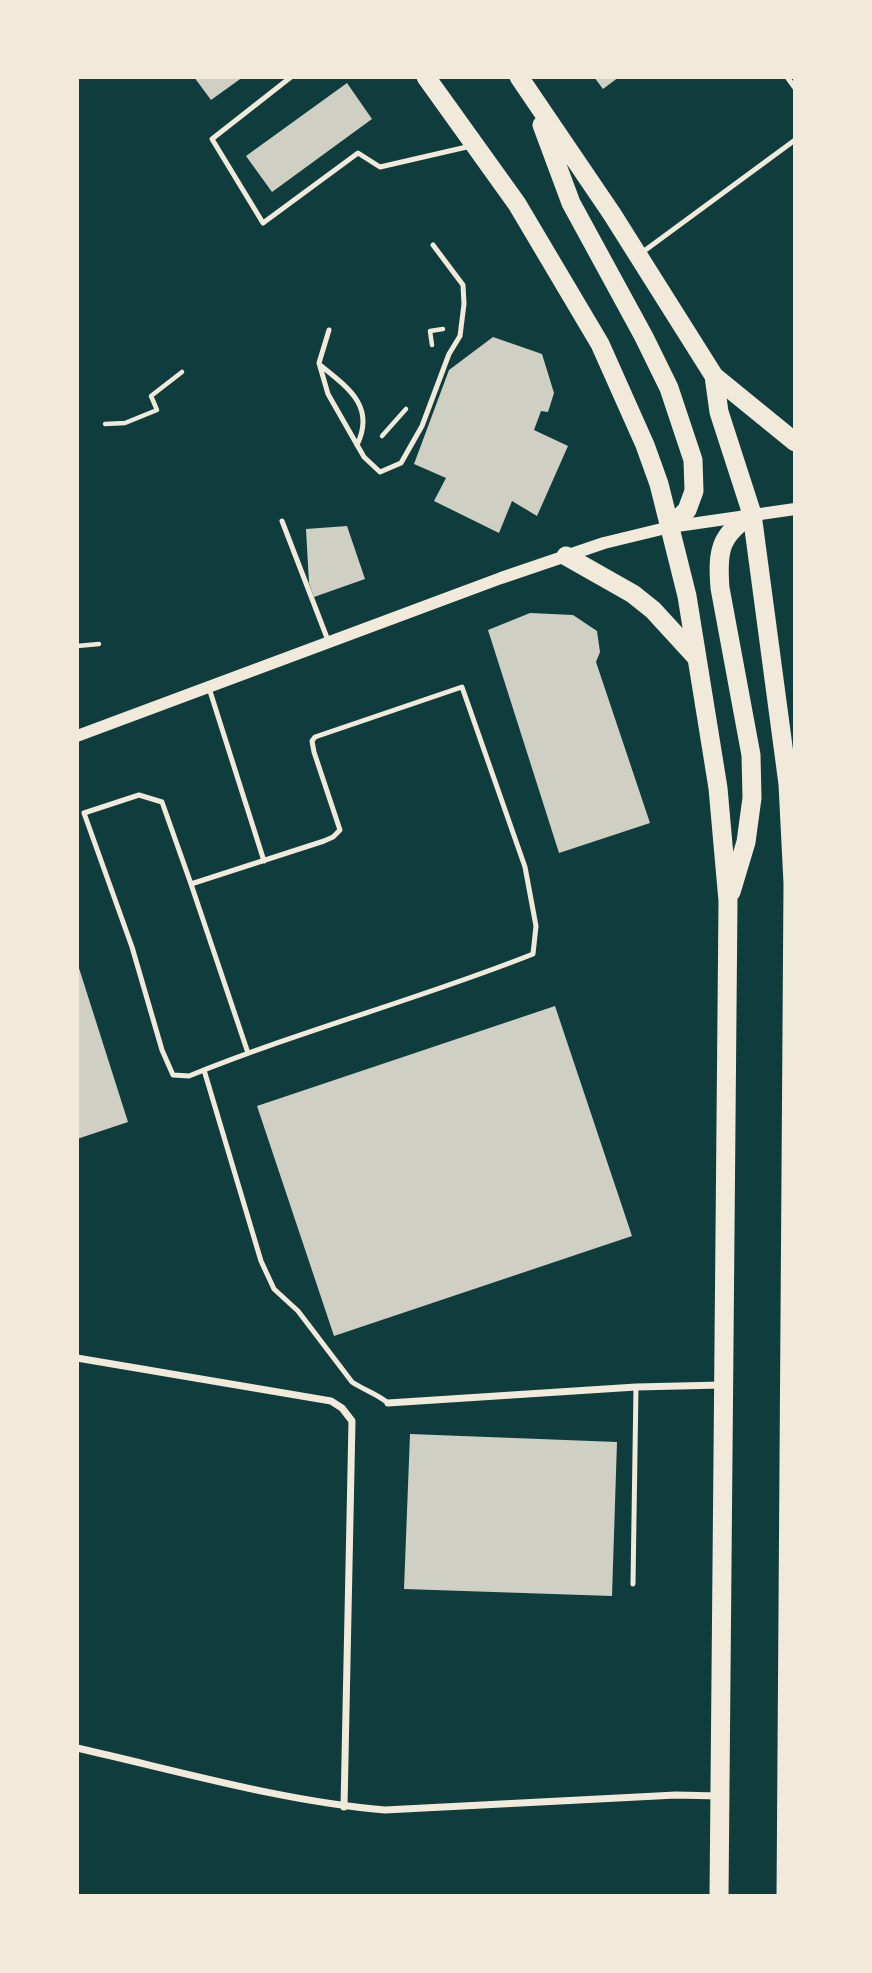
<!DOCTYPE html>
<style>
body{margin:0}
#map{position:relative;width:872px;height:1973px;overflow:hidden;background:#0f3d3e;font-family:"Noto Sans",sans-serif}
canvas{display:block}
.frame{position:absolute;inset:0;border:79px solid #f1e9da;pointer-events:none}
</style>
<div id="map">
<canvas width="872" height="1973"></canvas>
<div class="frame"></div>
</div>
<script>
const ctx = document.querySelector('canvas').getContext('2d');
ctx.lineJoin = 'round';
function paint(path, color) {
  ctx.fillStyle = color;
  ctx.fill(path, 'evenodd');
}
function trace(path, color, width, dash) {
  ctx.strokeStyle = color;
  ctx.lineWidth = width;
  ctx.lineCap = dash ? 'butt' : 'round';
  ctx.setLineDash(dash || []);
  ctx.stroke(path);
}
paint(new Path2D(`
 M 194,77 L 243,77 L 211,100 Z
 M 594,77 L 619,77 L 603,89 Z
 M 347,83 L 372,119 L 272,192 L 246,156 Z
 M 493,337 L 542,354 L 554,393 L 548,412 L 541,411 L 534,430 L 568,446 L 537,516 L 512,501 L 499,533 L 434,501 L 446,478 L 414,464 L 449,370 Z
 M 347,526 L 365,579 L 314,597 L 309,583 L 306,529 Z
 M 530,613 L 573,615 L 597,631 L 600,652 L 596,662 L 650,823 L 559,853 L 488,630 Z
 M 78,965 L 128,1122 L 77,1139 L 77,966 Z
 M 555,1006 L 632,1236 L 334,1336 L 257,1106 Z
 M 410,1434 L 617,1442 L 612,1596 L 404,1589 Z`), '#cfcfc3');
trace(new Path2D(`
 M 432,345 L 430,331 L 443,329
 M 105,424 L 125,423 L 157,410 L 151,396 L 182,372
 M 382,436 L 406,409
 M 77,646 L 99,644`), '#f1e9da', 4.5);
trace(new Path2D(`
 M 291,77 L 212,139 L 263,223 L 358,153 L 380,167 L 471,146
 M 787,77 L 795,88
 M 640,254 L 795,140
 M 329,330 L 319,363 L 328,394 L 364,457 L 380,472 L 401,463 L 422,426 L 449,354 L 460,336 L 464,304 L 463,285 L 433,245
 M 320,365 C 347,387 376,406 357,445
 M 282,521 L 329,643
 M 209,688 L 264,861
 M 191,884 L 162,802 L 139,795 L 84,813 L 132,947 L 162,1050 L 173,1075 L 189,1076 C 302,1030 420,999 533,954 L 536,926 L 525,867 L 462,687 L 315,737 L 312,741 L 314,752 L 340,830 L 333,837 L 324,841 L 191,884 L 248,1053
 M 204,1070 L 261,1261 L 274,1289 L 298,1311 L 352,1382 C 364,1390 377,1394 388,1403
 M 633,1584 L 636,1387`), '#f1e9da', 5);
trace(new Path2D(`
 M 77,1358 L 331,1401 L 342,1408 L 352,1421 L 344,1807
 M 388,1403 L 636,1387 L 722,1385
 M 77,1748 C 179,1771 281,1801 385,1810 L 676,1795 L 719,1796`), '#f1e9da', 7);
trace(new Path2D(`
 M 77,736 L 501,578 L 604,543 L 670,527 L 795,509`), '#f1e9da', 12);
trace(new Path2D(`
 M 426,77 L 517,204 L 600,344 L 645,445 L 659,484 L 687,596 L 718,788 L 728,901 L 719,1896
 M 519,77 L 612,214 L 714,376 L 719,412 L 752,514 L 788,784 L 793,883 L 786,1896
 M 542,125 L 571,203 L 644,337 L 669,388 L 693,460 L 694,491 L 687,510 L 670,527
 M 714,376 L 795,442
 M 566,556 L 633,594 L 653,610 L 697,658
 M 731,892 L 746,842 L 752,798 L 751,755 L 720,588 C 717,550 720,535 752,514`), '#f1e9da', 19);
</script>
